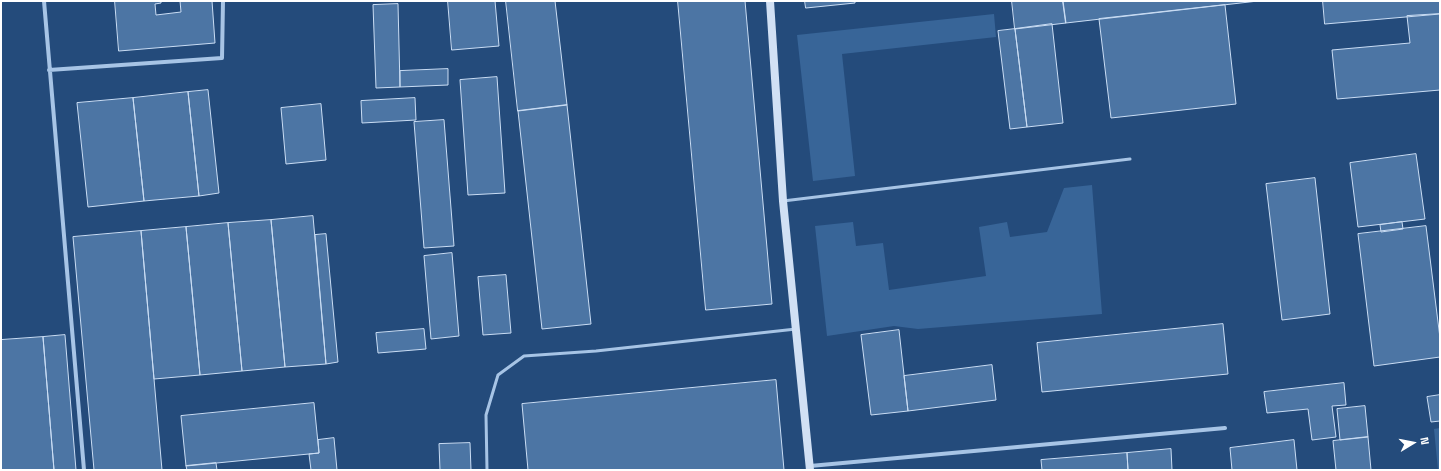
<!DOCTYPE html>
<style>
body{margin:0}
#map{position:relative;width:1441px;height:471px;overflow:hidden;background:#244b7b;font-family:"Space Grotesk",sans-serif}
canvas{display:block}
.frame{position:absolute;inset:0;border:2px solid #fff;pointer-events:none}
.north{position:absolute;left:1393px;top:423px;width:40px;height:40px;-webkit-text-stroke:3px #244b7b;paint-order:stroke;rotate:80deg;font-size:11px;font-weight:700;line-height:16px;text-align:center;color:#fff}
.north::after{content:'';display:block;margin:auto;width:14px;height:18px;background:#fff;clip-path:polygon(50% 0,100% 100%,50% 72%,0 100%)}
</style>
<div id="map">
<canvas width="1441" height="471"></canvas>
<div class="frame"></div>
<div class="north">N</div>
</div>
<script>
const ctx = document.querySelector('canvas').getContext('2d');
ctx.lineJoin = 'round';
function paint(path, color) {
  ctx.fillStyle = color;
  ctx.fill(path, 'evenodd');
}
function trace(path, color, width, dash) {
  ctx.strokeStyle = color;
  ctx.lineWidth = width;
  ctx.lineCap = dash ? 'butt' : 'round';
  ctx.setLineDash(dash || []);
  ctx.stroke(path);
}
paint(new Path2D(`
 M 994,14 L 996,37 L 842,54 L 855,176 L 813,181 L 797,35 Z
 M 1092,185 L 1102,314 L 918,329 L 894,326 L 827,336 L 815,226 L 853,222 L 856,246 L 883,243 L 889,290 L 986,276 L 979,227 L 1007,222 L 1010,237 L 1047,232 L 1064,188 Z
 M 1440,428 L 1440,470 L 1438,470 L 1434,429 Z`), '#386598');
const building = new Path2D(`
 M 115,1 L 161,1 L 161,3 L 155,4 L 156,15 L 181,12 L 180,1 L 212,1 L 215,43 L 119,51 Z
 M 448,1 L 495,1 L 499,46 L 452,50 Z
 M 506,1 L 555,1 L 567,105 L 518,111 Z
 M 678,1 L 745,1 L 772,304 L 706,310 Z
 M 805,1 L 855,1 L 855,3 L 806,8 Z
 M 1012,1 L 1063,1 L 1066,23 L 1015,29 Z
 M 1063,1 L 1258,1 L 1066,23 Z
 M 1323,1 L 1440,1 L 1440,14 L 1325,24 Z
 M 398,4 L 400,87 L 376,88 L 373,5 Z
 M 1225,5 L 1236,104 L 1111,118 L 1099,19 Z
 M 1440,14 L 1440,90 L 1337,99 L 1332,50 L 1410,43 L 1407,16 Z
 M 1052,24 L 1063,123 L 1027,127 L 1015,29 Z
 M 1015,29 L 1027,127 L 1010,129 L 998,31 Z
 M 448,69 L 448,85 L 400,87 L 400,71 Z
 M 497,77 L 505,193 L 468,195 L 460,80 Z
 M 208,90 L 219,193 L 199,196 L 188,92 Z
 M 188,92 L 199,196 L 144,201 L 133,98 Z
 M 133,98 L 144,201 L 88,207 L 77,103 Z
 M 415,98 L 416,120 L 362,123 L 361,101 Z
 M 321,104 L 326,160 L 286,164 L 281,108 Z
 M 567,105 L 591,324 L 542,329 L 518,111 Z
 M 444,120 L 454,246 L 424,248 L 414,122 Z
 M 1416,154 L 1425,219 L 1358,227 L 1350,163 Z
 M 1315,178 L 1330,314 L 1282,320 L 1266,184 Z
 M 313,216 L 326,364 L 285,367 L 271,220 Z
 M 271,220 L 285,367 L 242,371 L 228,223 Z
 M 1402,222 L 1403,229 L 1381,232 L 1380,225 Z
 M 228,223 L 242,371 L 200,375 L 186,227 Z
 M 1426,226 L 1440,338 L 1440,357 L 1374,366 L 1358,234 Z
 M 186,227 L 200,375 L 154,379 L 141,231 Z
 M 141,231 L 162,470 L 94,470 L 73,237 Z
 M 326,234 L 338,362 L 326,364 L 315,235 Z
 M 452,253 L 459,336 L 431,339 L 424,256 Z
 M 506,275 L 511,333 L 483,335 L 478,277 Z
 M 1223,324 L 1228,374 L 1042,392 L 1037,343 Z
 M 424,329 L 426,349 L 378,353 L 376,333 Z
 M 899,330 L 908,411 L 871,415 L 861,335 Z
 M 65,335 L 76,470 L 54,470 L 43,337 Z
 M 43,337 L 54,470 L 1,470 L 1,340 Z
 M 992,365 L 996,400 L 908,411 L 904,376 Z
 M 776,380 L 784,470 L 528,470 L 522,404 Z
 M 1344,383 L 1346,405 L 1332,406 L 1336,437 L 1312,440 L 1308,409 L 1267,413 L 1264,392 Z
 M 1440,395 L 1440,421 L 1431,422 L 1427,397 Z
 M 314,403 L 319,453 L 186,466 L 181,416 Z
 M 1365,406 L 1368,437 L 1340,440 L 1337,409 Z
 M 1368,437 L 1371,470 L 1336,470 L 1333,441 Z
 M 334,438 L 337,470 L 311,470 L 309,454 L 319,453 L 318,440 Z
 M 1294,440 L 1297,470 L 1232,470 L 1230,448 Z
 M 470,443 L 471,470 L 440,470 L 439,444 Z
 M 1171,449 L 1172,470 L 1128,470 L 1127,453 Z
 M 1127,453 L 1128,470 L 1042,470 L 1041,460 Z
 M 216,463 L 217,470 L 187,470 L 186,466 Z`);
paint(building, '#4c75a4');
trace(building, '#caddf4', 1);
trace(new Path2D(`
 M 783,201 L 1130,159
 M 487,470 L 486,415 L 498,375 L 524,356 L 596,351 L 796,329`), '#a7c4e5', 3);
trace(new Path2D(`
 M 44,1 L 84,470
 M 49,70 L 222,58 L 223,1
 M 810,466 L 1225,428`), '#a7c4e5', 4);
trace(new Path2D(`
 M 770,1 L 783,201 L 810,470`), '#d1e0f4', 8);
</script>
